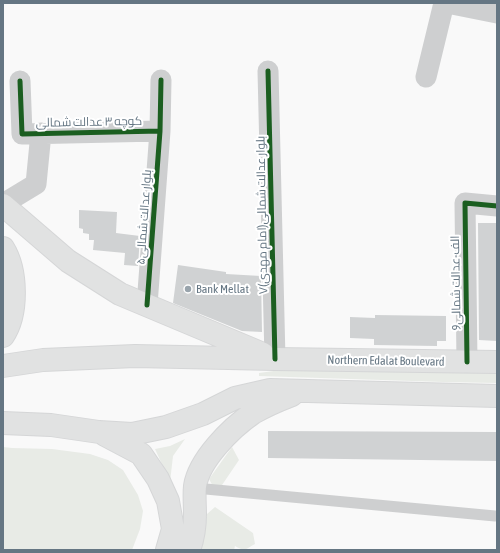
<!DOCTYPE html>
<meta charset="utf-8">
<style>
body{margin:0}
#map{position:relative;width:500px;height:553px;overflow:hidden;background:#f9f9f9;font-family:"Asap Condensed",sans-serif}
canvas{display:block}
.frame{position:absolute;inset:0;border:4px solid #657683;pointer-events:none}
</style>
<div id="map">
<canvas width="500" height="553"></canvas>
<div class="frame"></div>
</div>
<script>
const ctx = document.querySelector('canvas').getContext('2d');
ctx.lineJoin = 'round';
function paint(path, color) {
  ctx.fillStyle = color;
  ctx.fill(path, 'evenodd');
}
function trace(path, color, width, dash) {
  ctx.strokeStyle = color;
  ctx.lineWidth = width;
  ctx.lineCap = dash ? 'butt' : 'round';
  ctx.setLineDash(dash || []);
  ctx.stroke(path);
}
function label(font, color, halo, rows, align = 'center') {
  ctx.font = font + ' "Asap Condensed",Cairo,sans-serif';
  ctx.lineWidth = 4;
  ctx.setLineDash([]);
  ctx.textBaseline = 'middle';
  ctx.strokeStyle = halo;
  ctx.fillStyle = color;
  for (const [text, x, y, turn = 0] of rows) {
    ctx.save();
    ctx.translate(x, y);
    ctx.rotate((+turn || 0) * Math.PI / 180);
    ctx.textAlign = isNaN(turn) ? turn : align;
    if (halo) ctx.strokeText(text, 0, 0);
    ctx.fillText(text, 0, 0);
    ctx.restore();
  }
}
paint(new Path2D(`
 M 295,368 L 497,372 L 497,383 L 443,382 L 259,376 L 259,373 Z
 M 185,439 L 173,456 L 170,482 L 155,449 L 170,446 Z
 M 3,447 L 12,448 L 52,449 L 90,454 L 108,460 L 123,470 L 138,495 L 143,511 L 140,529 L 132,550 L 3,550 Z
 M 232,447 L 239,460 L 220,488 L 215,490 L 209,479 Z
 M 215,507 L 253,533 L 255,544 C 246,549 245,552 235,546 L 234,550 L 197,550 L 207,514 Z`), '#e8ebe6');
paint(new Path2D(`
 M 79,210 L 117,212 L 116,233 L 140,236 L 138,266 L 124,265 L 125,253 L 93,250 L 94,240 L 89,240 L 89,234 L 83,233 L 83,229 L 79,228 Z
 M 478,223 L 497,223 L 497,341 L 479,340 Z
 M 178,265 L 226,272 L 226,274 L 261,276 L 262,332 L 242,331 L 173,303 Z
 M 375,315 L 446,316 L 446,341 L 437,341 L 437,346 L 374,345 L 374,339 L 350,338 L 350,317 L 375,318 Z
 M 268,431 L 497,432 L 497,461 L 268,458 Z`), '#d0d2d3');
const primary = new Path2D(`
 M 3,205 L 68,261 L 120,294 L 263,354
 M 3,248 C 17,270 18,314 3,336
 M 3,366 L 43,360 L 135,356 L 275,359 L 497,362
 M 3,423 L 51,425 L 99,432 L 132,434 L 166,427 L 203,414 L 235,398 L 270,390 L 497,396
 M 105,435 L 141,454 L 158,479 L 168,501 L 173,529 L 167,550
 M 189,550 C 193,539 195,526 195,514 C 195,505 194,495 195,486 C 199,460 231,428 253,413 C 265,406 279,400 292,395`);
trace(primary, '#d5d6d7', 24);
trace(new Path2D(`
 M 195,488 L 495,516`), '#cecfd0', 11);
trace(new Path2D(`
 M 447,3 L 497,13
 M 268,71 L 275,359
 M 426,77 L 444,3
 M 20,81 L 22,134 L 160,131
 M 3,204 L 36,184 L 41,133
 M 147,305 L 160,131 L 161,80
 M 467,362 L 465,203 L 497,206`), '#cecfd0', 21);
trace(primary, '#e1e2e2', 22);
trace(new Path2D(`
 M 268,71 L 275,359
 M 20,81 L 22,134 L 160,131
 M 147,305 L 160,131 L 161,80
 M 467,362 L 465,203 L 497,206`), '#1b5e20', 5);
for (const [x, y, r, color] of [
 [188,289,4,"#99a4ac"]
]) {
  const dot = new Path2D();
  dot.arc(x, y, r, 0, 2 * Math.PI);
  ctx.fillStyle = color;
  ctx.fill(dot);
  trace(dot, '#fff', 1.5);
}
label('12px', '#657683', '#fff', [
 ["کوچه ۳ عدالت شمالی",89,122,-1],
 ["۷بلوار عدالت شمالی(امام مهدی)",262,215,-91],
 ["بلوار عدالت شمالی۵",144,217,-86],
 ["9الف-عدالت شمالی",456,283,-91],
 ["Northern Edalat Boulevard",386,361,1]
]);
label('12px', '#657683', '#fff', [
 ["Bank Mellat",196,289]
], 'left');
</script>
